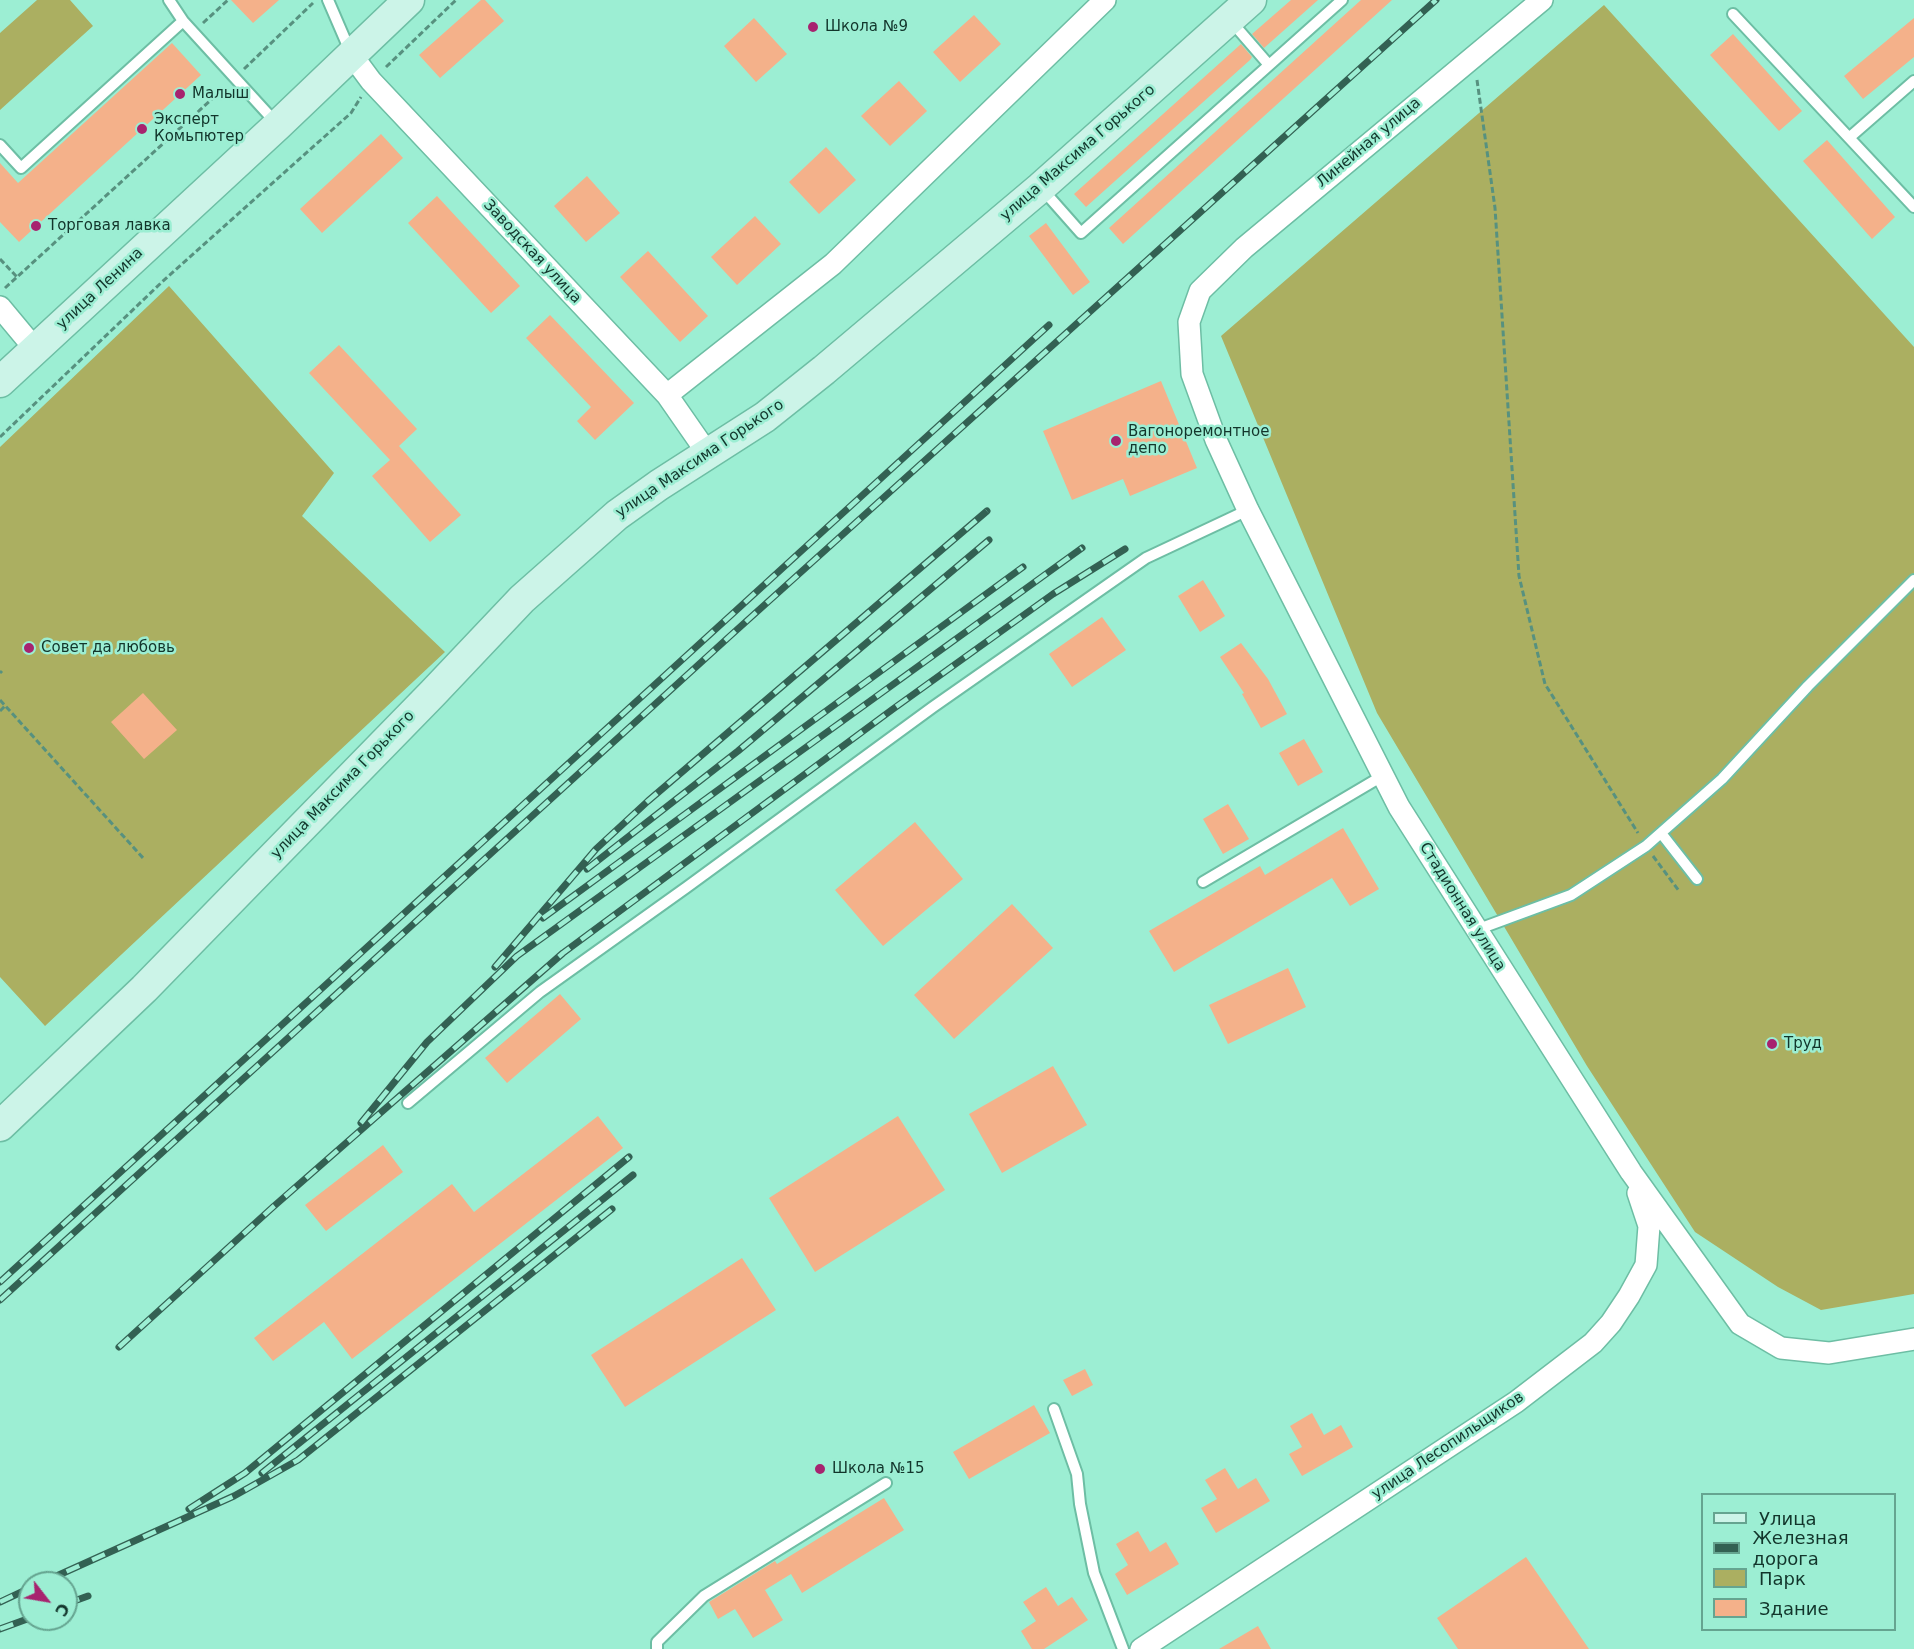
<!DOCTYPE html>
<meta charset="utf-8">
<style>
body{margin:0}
#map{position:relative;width:1914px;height:1649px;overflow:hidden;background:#9ceed3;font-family:"DejaVu Sans",sans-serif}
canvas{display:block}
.legend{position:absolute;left:1701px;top:1493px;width:195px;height:138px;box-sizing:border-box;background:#9ceed3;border:2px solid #65a490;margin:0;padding:8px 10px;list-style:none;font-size:18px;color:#12352b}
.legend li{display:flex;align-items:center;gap:12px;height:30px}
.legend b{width:30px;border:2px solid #65a490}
.north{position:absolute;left:18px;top:1571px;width:60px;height:60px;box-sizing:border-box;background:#9ceed3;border:2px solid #65a490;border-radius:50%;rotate:121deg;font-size:16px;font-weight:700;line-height:24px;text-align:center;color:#12352b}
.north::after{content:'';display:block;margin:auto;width:21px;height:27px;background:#a7236f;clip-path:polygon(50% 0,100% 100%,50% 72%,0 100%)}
</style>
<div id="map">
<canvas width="1914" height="1649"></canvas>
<ul class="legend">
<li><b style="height:8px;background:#ccf4e8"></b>Улица</li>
<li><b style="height:8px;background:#336153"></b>Железная дорога</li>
<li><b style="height:16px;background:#abaf61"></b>Парк</li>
<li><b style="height:16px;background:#f4b18a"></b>Здание</li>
</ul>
<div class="north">С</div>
</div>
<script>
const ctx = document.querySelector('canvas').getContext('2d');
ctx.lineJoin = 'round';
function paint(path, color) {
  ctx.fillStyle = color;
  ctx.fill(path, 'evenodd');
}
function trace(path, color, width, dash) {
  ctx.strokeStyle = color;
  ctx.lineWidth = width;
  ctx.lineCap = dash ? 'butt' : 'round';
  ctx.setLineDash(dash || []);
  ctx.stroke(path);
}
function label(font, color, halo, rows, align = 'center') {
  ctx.font = font + ' "DejaVu Sans",sans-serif';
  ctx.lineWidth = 5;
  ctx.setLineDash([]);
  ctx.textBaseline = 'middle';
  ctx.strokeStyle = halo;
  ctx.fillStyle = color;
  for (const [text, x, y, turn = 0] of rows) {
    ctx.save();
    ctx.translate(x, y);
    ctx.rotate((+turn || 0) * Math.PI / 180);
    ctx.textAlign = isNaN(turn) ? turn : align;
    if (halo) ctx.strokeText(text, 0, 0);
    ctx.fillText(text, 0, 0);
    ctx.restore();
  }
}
paint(new Path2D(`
 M 37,0 L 70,0 L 93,26 L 0,110 L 0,33 Z
 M 1604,5 L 1914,347 L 1914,1294 L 1821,1310 L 1778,1287 L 1695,1232 L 1587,1066 L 1377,713 L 1221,336 Z
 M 169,286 L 334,473 L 302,516 L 445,652 L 45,1026 L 0,977 L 0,447 Z`), '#abaf61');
paint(new Path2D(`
 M 231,0 L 279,0 L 253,23 Z
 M 481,0 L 485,0 L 504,21 L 440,78 L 419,55 Z
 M 1291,0 L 1318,0 L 1264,48 L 1252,34 Z
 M 1361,0 L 1392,0 L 1123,244 L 1109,228 Z
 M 974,15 L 1001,44 L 960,82 L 933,52 Z
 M 754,18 L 787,54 L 756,82 L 724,46 Z
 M 1914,18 L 1914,57 L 1863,99 L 1844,76 Z
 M 1733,34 L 1802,111 L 1779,131 L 1710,55 Z
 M 172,43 L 201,75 L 19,242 L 0,222 L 0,163 L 18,183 Z
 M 1241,44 L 1252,57 L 1250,60 L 1086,207 L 1074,194 Z
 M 899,81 L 927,111 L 890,146 L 861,116 Z
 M 381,134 L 403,158 L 322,233 L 300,209 Z
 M 1827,140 L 1895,217 L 1872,239 L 1803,161 Z
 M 826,147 L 856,180 L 819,214 L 789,182 Z
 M 587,176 L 620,213 L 586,242 L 554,206 Z
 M 437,196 L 520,286 L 491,313 L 408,223 Z
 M 755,216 L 781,244 L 737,285 L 711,257 Z
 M 1046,223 L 1090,282 L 1073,295 L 1029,236 Z
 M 648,251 L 708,316 L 680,342 L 620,277 Z
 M 550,315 L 634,403 L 595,440 L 577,421 L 591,407 L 526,338 Z
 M 339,345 L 417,429 L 399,446 L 461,515 L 430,542 L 372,476 L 390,460 L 309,373 Z
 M 1161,381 L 1197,468 L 1130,496 L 1123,479 L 1072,500 L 1043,431 Z
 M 1203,580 L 1225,616 L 1200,632 L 1178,596 Z
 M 1102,617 L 1126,650 L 1072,687 L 1049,654 Z
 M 1241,643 L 1268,679 L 1287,714 L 1261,728 L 1242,694 L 1244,693 L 1220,657 Z
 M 143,693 L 177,730 L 144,759 L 111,722 Z
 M 1304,739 L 1323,772 L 1298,786 L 1279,753 Z
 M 1228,804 L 1249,839 L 1223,854 L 1203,819 Z
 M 915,822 L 963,879 L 883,946 L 835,890 Z
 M 1343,828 L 1379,889 L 1350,906 L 1332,878 L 1174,972 L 1149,931 L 1260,866 L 1265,875 Z
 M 1012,904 L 1053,948 L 954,1039 L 914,995 Z
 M 1288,968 L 1306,1007 L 1228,1044 L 1209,1005 Z
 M 560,994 L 581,1019 L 507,1083 L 485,1058 Z
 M 1053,1066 L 1087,1125 L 1002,1173 L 969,1114 Z
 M 598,1116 L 623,1148 L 352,1359 L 324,1322 L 273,1361 L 254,1338 L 452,1184 L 474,1212 Z
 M 898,1116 L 945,1190 L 815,1272 L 769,1198 Z
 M 383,1145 L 403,1172 L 326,1231 L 305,1205 Z
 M 742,1258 L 776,1310 L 625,1407 L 591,1355 Z
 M 1085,1369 L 1093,1385 L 1072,1396 L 1063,1380 Z
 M 1034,1405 L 1050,1433 L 969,1479 L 953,1452 Z
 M 1312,1413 L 1324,1435 L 1341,1425 L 1353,1447 L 1302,1476 L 1289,1454 L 1302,1447 L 1290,1426 Z
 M 1225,1468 L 1238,1489 L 1256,1478 L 1270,1501 L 1216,1533 L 1201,1508 L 1217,1499 L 1205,1480 Z
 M 884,1498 L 904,1530 L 802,1593 L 791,1574 L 765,1590 L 783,1620 L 753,1638 L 735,1609 L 718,1619 L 709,1602 L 775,1561 L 777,1564 Z
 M 1138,1531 L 1150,1552 L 1166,1542 L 1179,1564 L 1127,1595 L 1115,1574 L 1128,1565 L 1116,1544 Z
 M 1526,1557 L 1589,1649 L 1458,1649 L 1437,1618 Z
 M 1046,1587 L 1058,1606 L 1072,1597 L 1088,1620 L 1044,1649 L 1032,1649 L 1021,1631 L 1036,1621 L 1023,1602 Z
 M 1258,1626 L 1271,1649 L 1219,1649 Z`), '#f4b18a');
const lane = new Path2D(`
 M 169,0 L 183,21
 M 328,0 L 350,51
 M 1733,14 L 1914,207
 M 1230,20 L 1269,65
 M 1850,137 L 1914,81
 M 0,145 L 21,168 L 183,21 L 277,124
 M 1043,190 L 1081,233 L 1342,0
 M 1661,833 L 1697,879
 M 1203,882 L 1384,775
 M 1476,930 L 1571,895 L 1646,846 L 1722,779 L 1808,686 L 1914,580
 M 408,1103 L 540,992 L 687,887 L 933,707 L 1146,558 L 1248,510
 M 1054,1409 L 1077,1474 L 1080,1504 L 1094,1573 L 1123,1649
 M 657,1649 L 657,1642 L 704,1596 L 886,1483`);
const street = new Path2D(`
 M 1542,0 L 1244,248 L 1200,291 L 1189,322 L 1192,374 L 1216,440 L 1248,510 L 1399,807 L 1631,1172 L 1740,1324 L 1781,1348 L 1829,1353 L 1914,1339
 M 351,54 L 371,81 L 667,395 L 708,454
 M 0,307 L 35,349
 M 667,395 L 833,264 L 1105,0
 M 1141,1649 L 1516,1402 L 1593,1343 L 1611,1323 L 1629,1296 L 1646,1265 L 1649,1226 L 1638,1193`);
const secondary = new Path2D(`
 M 0,382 L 278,125 L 409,0
 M 0,1126 L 144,989 L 433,693 L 522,599 L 617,515 L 659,485 L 765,417 L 824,370 L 1040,188 L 1251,0`);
trace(lane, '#6dbea4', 14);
trace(street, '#6dbea4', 24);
trace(secondary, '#6dbea4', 33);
trace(new Path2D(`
 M 203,23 L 228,0
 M 386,67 L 456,0
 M 244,69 L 313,3
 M 1477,80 L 1495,208 L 1519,576 L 1545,684 L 1638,833
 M 0,259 L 17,277
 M 5,288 L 224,88
 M 0,437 L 162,282 L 351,113 L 361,97
 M 0,673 L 2,671
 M 0,700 L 144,859
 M 0,711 L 5,706
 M 1653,856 L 1679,891`), '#57917f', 3, [6, 3]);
trace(lane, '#fff', 10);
trace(street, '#fff', 21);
trace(secondary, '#ccf4e8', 30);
const rail = new Path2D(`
 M 587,869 L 738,751 L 989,540
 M 543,918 L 1023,567
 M 495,967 L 596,849 L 648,801 L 987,511
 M 361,1123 L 427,1042 L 517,956 L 1082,548
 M 0,1282 L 1049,325
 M 0,1300 L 730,636 L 1436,0
 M 119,1347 L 273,1207 L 563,953 L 893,709 L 1053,594 L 1125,549
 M 262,1473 L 633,1175
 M 189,1509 L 245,1473 L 629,1157
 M 41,1583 L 234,1496 L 298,1460 L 612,1209
 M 0,1602 L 30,1588
 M 66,1604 L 88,1596
 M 0,1629 L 30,1618`);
trace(rail, '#336153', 7);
trace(rail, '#9ceed3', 4.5, [14]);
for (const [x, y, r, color] of [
 [813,27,6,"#a7236f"],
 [180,94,6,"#a7236f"],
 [142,129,6,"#a7236f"],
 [36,226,6,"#a7236f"],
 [1116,441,6,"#a7236f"],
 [29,648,6,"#a7236f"],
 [1772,1044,6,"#a7236f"],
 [820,1469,6,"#a7236f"]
]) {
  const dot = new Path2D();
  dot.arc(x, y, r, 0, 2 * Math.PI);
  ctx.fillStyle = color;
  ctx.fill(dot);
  trace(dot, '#9ceed3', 2);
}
label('15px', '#12352b', '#9ceed3', [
 ["Школа №9",825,27],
 ["Малыш",192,94],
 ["Эксперт",154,120],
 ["Комьпютер",154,137],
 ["Торговая лавка",48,226],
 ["Вагоноремонтное",1128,432],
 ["депо",1128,449],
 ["Совет да любовь",41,648],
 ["Труд",1784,1044],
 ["Школа №15",832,1469]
], 'left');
label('15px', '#12352b', '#9ceed3', [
 ["Линейная улица",1369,143,-40],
 ["улица Максима Горького",1078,153,-41],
 ["Заводская улица",532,252,47],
 ["улица Ленина",100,289,-43],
 ["улица Максима Горького",700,459,-34],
 ["улица Максима Горького",343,785,-46],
 ["Стадионная улица",1462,907,58],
 ["улица Лесопильщиков",1448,1446,-34]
]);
</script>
